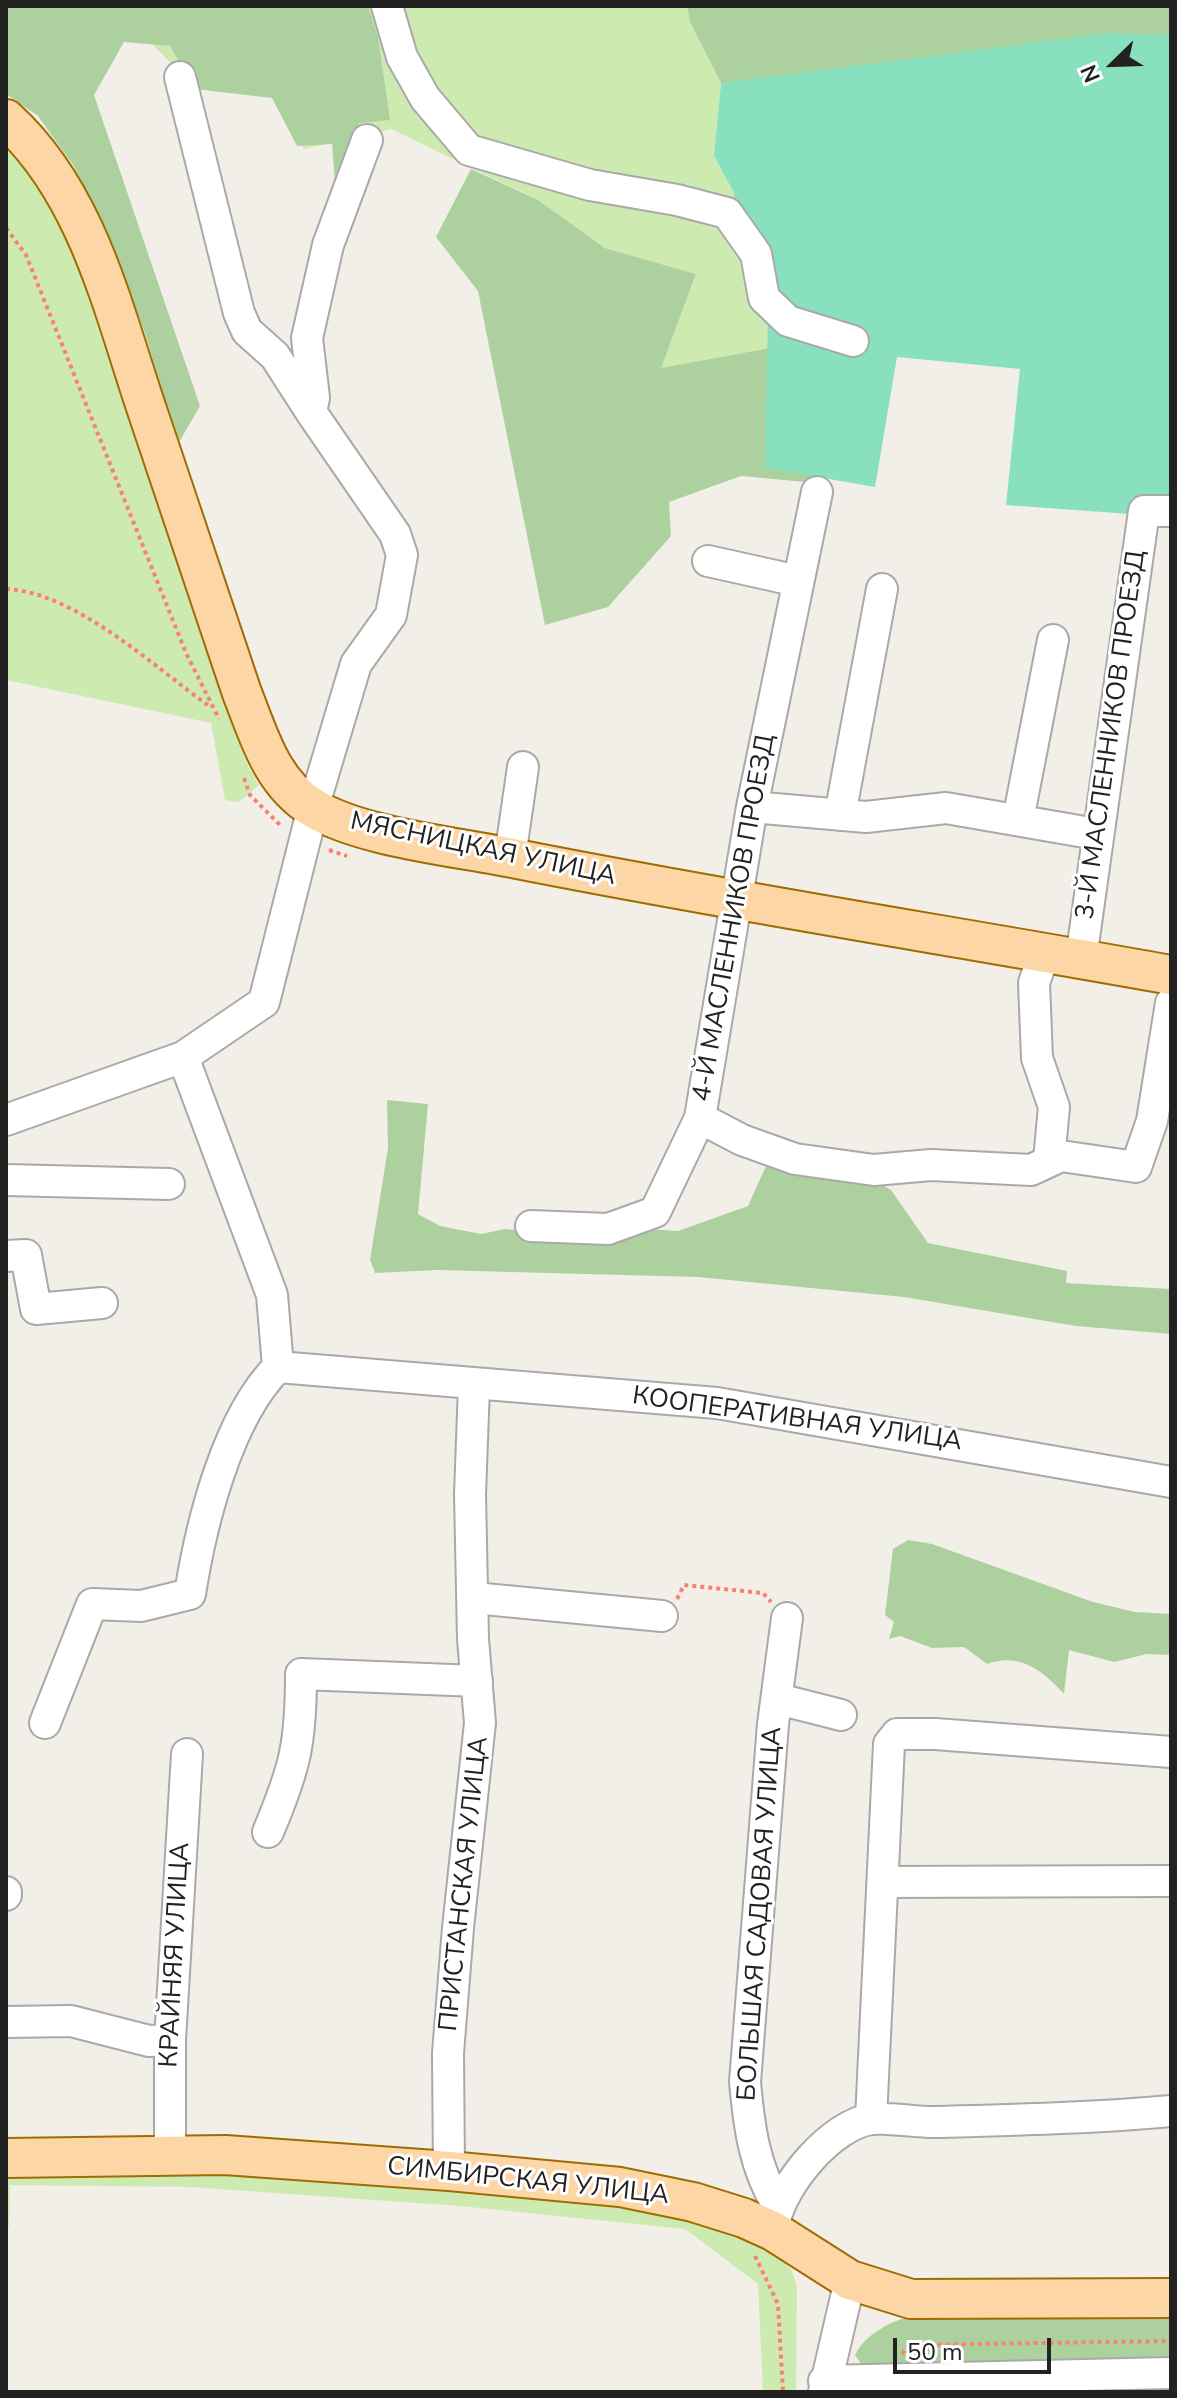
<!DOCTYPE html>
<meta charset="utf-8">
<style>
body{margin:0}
#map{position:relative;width:1177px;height:2398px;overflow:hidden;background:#f2efe9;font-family:"Nunito Sans",sans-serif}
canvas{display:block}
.frame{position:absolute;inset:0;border:8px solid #222;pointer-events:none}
.north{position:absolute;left:1073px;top:24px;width:80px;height:80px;-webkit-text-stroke:6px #fff;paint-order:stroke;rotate:247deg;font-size:22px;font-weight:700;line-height:32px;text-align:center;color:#222}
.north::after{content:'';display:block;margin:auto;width:28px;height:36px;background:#222;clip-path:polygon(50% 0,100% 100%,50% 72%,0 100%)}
.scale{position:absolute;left:893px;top:2338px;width:158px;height:36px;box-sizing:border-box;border:4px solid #222;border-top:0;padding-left:10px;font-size:24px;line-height:28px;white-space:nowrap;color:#222;-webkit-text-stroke:6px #fff;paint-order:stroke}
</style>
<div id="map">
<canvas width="1177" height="2398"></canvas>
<div class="frame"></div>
<div class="north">N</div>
<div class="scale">50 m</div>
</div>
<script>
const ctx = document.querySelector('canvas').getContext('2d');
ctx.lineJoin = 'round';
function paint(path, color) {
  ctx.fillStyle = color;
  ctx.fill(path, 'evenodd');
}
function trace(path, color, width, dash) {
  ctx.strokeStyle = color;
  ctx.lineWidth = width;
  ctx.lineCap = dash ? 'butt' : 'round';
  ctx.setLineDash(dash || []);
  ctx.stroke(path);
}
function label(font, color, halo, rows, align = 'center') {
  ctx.font = font + ' "Nunito Sans",sans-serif';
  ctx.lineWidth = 6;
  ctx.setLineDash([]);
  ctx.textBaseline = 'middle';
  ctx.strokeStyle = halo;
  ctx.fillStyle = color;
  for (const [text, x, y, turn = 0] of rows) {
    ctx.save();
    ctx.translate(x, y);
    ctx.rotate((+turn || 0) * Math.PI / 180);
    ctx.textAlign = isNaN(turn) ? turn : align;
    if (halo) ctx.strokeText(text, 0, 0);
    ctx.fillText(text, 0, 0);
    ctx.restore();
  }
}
paint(new Path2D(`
 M 6,6 L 687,6 L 690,22 L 721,83 L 714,156 L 769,257 L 770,348 L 660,369 L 696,274 L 605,248 L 538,200 L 391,129 L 304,149 L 276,93 L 195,87 L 134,26 L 6,94 Z
 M 6,148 C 37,181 55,213 74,254 L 224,699 L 249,768 L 259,785 L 239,802 L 225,800 L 211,723 L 6,680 Z
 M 225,2170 L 450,2185 L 693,2215 L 769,2245 L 792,2271 L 797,2286 L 796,2392 L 763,2392 L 758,2284 L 685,2229 L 460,2206 L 190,2187 L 10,2185 L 9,2226 L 6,2227 L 6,2174 Z`), '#cdebb0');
paint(new Path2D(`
 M 6,6 L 368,6 L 378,37 L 390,120 L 359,123 L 336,193 L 332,144 L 297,146 L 272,98 L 195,89 L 170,46 L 124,42 L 94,95 L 200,406 L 178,444 L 145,333 L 106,230 L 73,165 L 38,116 L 6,94 Z
 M 687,6 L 1171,6 L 1171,38 L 1005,338 L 731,207 L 748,139 L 799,82 L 721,83 L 690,22 Z
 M 471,169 L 538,200 L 605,248 L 696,274 L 661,368 L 770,348 L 847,455 L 805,482 L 741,476 L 669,502 L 671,536 L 608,607 L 545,625 L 478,291 L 436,237 Z
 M 387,1100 L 428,1104 L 418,1214 L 440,1226 L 481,1234 L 505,1229 L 580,1236 L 647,1229 L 678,1231 L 748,1206 L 766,1166 L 867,1176 L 891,1190 L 928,1243 L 1067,1271 L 1066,1283 L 1171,1289 L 1171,1334 L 1076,1326 L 904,1297 L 698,1277 L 437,1270 L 375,1273 L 370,1260 L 388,1148 Z
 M 908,1540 L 932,1544 L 1093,1602 L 1135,1612 L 1171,1614 L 1171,1655 L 1147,1654 L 1114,1662 L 1069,1650 L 1064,1694 C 1043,1671 1020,1652 987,1664 L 964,1647 L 932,1648 L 900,1636 L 889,1639 L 894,1622 L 885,1615 L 893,1549 Z
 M 1171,2312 L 1171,2366 L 874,2371 L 862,2365 L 855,2355 C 865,2334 892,2320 914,2316 Z`), '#add19e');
paint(new Path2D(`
 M 1109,33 L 1171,35 L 1171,501 L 1132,498 L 1130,514 L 1006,505 L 1020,369 L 897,357 L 875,487 L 765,468 L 769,257 L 714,156 L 721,83 Z`), '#88e0be');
const minor = new Path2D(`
 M 387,6 L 402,57 L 425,98 L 469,150 L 590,185 L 677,200 L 727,213 L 756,254 L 764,298 L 788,321 L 853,341
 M 180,77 L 239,313 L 247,331 L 275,356 L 311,412
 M 708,561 L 798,581
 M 752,807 L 866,817 L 946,808 L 1096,834
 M 840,815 L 882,589
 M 1018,820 L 1053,640
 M 510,857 L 523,767
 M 1045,951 L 1034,983 L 1037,1058 L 1054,1107 L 1049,1160
 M 1081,959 L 1144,511 L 1171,511
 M 700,1118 L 742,1140 L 795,1159 L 874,1170 L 931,1165 L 1031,1170 L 1061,1156 L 1136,1167 L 1152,1121 L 1171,1003
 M 6,1120 L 183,1057 L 264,1002 L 313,808 L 356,664 L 391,615 L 402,555 L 395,534 L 311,412 L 314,398 L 307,338 L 328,245 L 367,140
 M 6,1180 L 169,1184
 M 531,1226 L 608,1229 L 655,1212 L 700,1118 L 752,807 L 817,492
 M 6,1256 L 26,1255 L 36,1309 L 102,1303
 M 278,1367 L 717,1403 L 1171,1482
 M 474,1598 L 662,1616
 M 778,1699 L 841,1715
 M 45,1723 L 92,1604 L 141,1606 L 190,1594 C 201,1524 227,1418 278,1367 L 272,1295 L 183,1057
 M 268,1832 C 295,1768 301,1744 301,1674 L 477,1681
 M 883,1882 L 1171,1881
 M 6,1892 L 6,1895
 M 6,2022 L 71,2021 L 149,2041 L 170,2040
 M 871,2119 L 889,1744 L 897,1734 L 935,1734 L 1171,1752
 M 170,2155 L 170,2040 L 187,1754
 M 449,2171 L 448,2053 L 458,1928 L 480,1723 L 473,1639 L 470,1494 L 474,1386
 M 778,2206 C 754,2167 749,2126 745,2082 L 773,1724 L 787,1618
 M 775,2221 C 782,2184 832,2124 872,2119 C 893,2117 917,2123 939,2122 C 1016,2120 1094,2118 1171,2111
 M 824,2381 L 1171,2373
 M 824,2392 L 850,2280`);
const major = new Path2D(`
 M 6,119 C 89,194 114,314 149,416 C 180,508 211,600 242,693 C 259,736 271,782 313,808 C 363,838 459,847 517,859 C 734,902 953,936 1171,975
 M 6,2158 L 225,2155 L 449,2171 L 620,2187 L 693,2202 L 744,2218 L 773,2231 L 850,2280 L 911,2299 L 1171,2298`);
trace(minor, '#a9a9a9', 34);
trace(major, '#a06b00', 42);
trace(new Path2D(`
 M 6,228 L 26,255 L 186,653 L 219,719
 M 6,589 C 75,592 153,666 209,706
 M 244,778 L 250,795 L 282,827
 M 329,850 L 347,856
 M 677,1599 L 684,1585 L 763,1593 L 771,1602
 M 755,2256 L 778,2304 L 783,2392
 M 902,2354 L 909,2345 L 1171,2341`), '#fa8072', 4, [4, 4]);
trace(minor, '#fff', 30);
trace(major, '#fcd6a4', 38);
label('26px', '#222', '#fff', [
 ["3-Й МАСЛЕННИКОВ ПРОЕЗД",1112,735,-82],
 ["МЯСНИЦКАЯ УЛИЦА",483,850,12],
 ["4-Й МАСЛЕННИКОВ ПРОЕЗД",735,918,-80],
 ["КООПЕРАТИВНАЯ УЛИЦА",797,1420,8],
 ["ПРИСТАНСКАЯ УЛИЦА",465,1884,-84],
 ["БОЛЬШАЯ САДОВАЯ УЛИЦА",761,1914,-86],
 ["КРАЙНЯЯ УЛИЦА",176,1955,-87],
 ["СИМБИРСКАЯ УЛИЦА",528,2182,6]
]);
</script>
